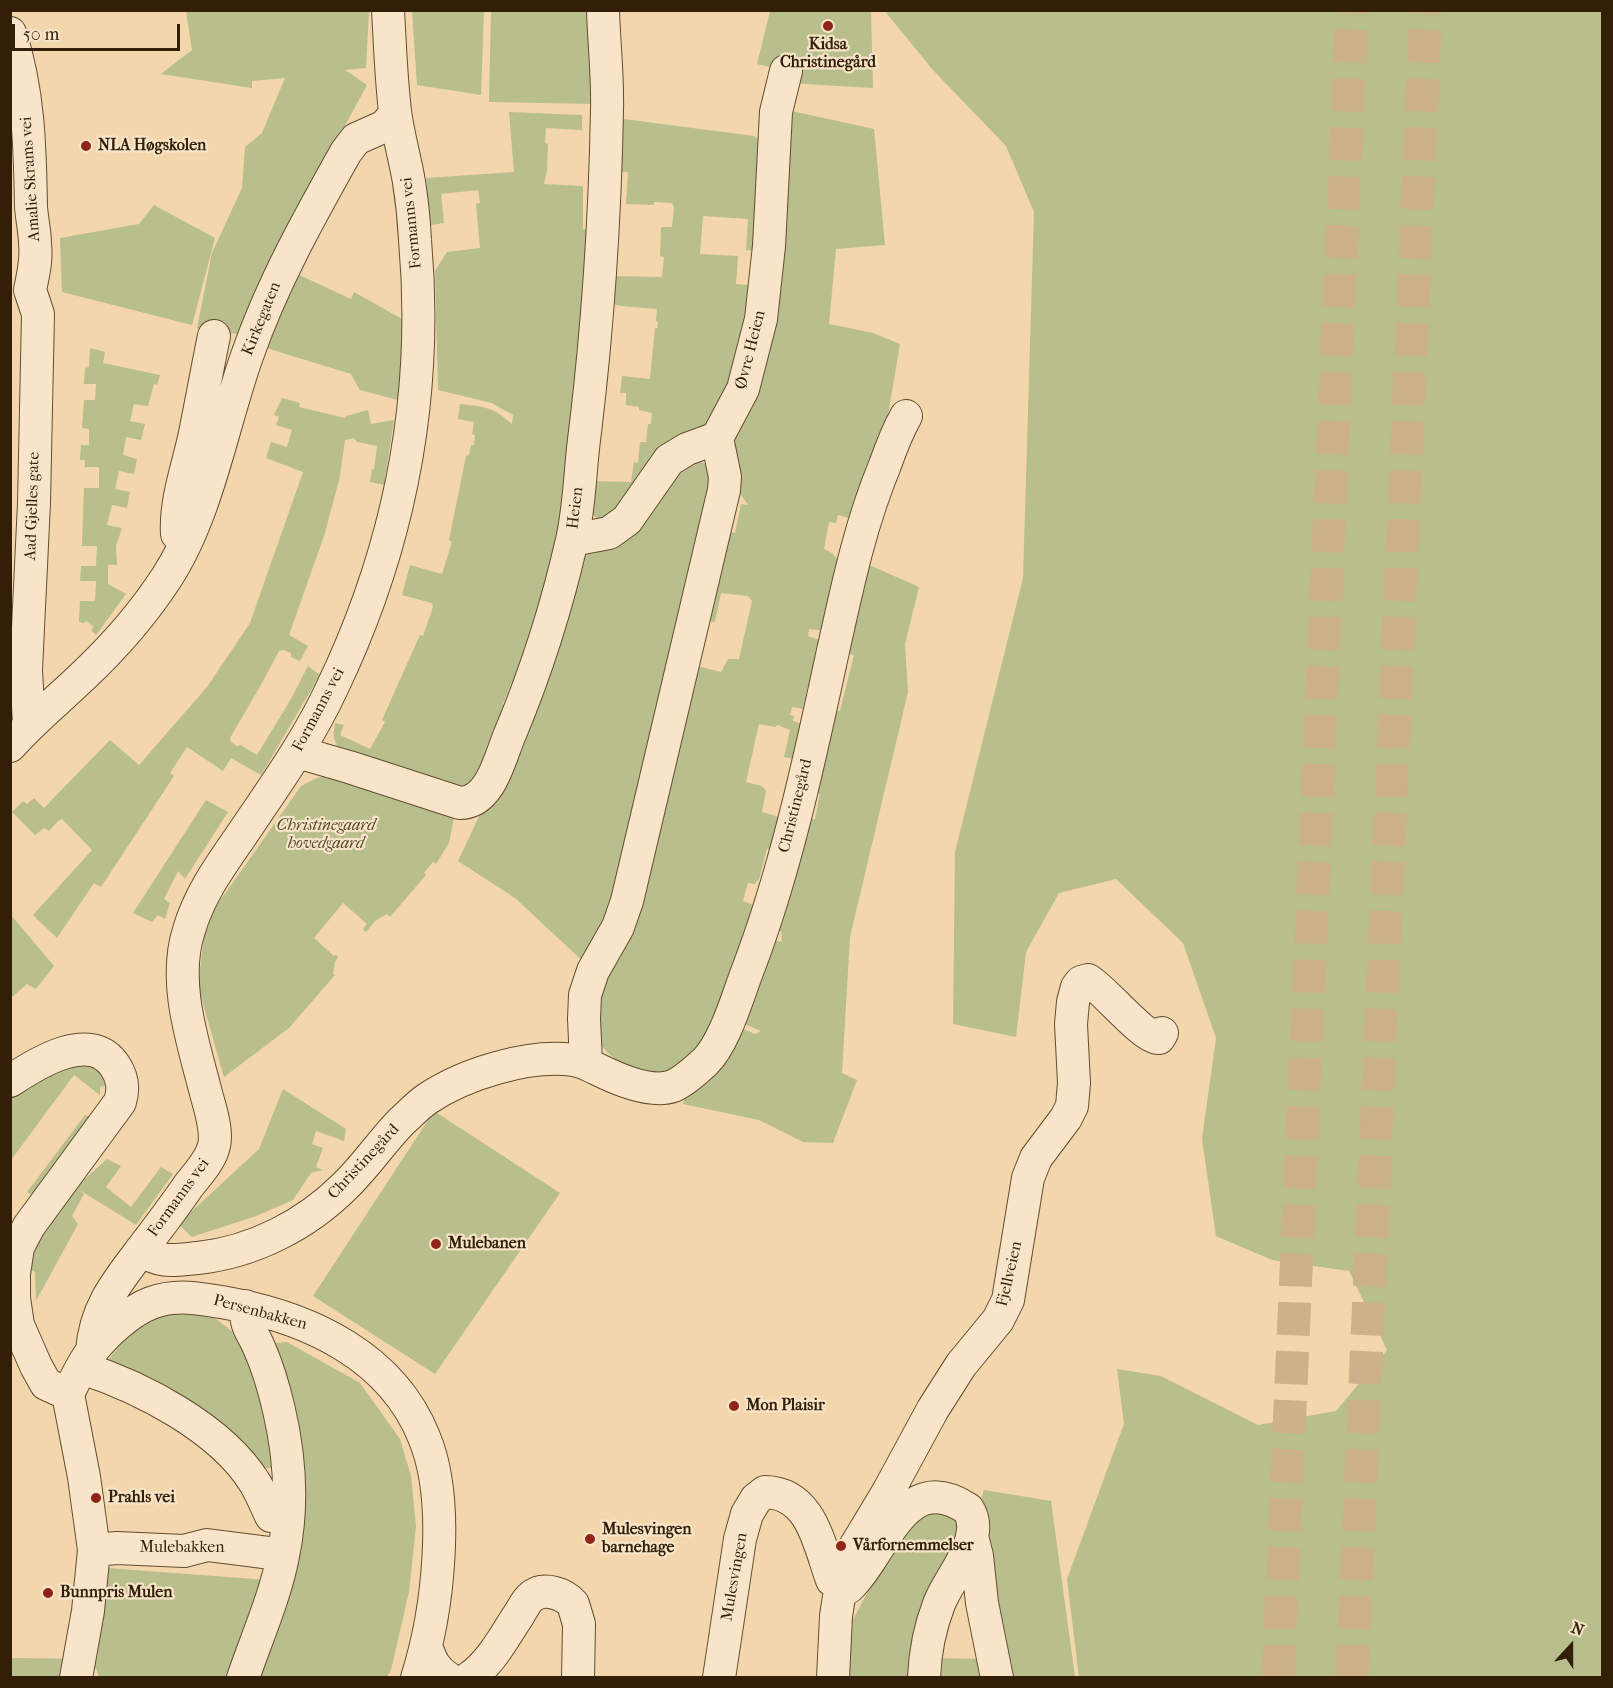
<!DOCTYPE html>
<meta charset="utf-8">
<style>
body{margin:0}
#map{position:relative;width:1613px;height:1688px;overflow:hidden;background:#f3d6ac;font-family:"IM FELL French Canon",serif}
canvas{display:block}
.frame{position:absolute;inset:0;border:12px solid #331f07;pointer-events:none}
.north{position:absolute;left:1541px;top:1616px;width:60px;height:60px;-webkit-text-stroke:4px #f7e4c9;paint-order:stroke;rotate:21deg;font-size:16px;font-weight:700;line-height:24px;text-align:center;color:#331f07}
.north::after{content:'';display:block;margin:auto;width:21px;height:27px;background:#331f07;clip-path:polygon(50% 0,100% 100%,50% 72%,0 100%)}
.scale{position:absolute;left:12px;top:24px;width:168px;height:27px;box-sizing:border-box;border:3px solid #331f07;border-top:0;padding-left:8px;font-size:18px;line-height:21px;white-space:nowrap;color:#331f07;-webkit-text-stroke:4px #f7e4c9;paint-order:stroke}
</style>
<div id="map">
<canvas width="1613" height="1688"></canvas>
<div class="frame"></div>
<div class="north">N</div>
<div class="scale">50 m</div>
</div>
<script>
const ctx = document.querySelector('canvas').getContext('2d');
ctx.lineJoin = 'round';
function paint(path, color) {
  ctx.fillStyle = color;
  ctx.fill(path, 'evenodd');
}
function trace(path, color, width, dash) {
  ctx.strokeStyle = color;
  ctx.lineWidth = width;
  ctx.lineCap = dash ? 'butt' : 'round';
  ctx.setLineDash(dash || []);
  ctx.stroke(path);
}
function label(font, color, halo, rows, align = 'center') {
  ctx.font = font + ' "IM FELL French Canon",serif';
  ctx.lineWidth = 4.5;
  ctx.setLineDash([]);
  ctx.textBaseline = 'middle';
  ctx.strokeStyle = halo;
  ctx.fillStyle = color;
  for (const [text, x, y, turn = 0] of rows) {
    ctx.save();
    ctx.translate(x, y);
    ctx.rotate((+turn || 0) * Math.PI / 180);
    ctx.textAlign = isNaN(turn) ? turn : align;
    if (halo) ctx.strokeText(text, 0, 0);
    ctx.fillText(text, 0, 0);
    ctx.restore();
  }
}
paint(new Path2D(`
 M 884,10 L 1602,11 L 1602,1677 L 1079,1677 L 1067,1579 L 1124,1424 L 1117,1369 L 1161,1376 L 1258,1425 L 1336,1411 L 1387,1350 L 1349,1271 L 1272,1260 L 1216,1236 L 1202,1139 L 1216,1038 L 1183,943 L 1116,879 L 1059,893 L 1026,952 L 1016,1037 L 953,1024 L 955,852 L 1023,578 L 1034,212 L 1006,146 L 932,69 Z
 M 186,11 L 369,11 L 366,68 L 345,70 L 367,85 L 282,242 L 243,335 L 197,328 L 212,253 L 242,188 L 245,147 L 262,133 L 285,78 L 252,81 L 252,88 L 161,74 L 192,50 Z
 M 412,11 L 484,11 L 481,95 L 417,85 Z
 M 491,11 L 593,11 L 596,104 L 489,102 Z
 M 770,11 L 871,11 L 873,88 L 770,82 L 773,68 L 757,64 Z
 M 787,110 L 874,129 L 885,245 L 836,249 L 829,324 L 873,333 L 900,344 L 885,433 L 855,520 L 838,515 L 836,523 L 829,522 L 824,549 L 832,553 L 843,566 L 828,631 L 809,629 L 808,636 L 819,640 L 815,688 L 807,687 L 803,709 L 792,707 L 790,715 L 794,716 L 793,721 L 800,723 L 803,731 L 799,760 L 784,757 L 790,730 L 778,725 L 775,727 L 759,724 L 746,782 L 761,786 L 766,790 L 762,812 L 782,818 L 776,850 L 767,849 L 759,879 L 755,884 L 748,883 L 743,901 L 751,904 L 759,912 L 724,1015 L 691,1064 L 665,1075 L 628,1071 L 607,1052 L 591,1033 L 690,664 L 721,672 L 728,659 L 739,659 L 752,601 L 748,596 L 721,593 L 715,622 L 699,620 L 719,530 L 735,533 L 741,504 L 748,505 L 733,483 L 729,441 Z
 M 509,112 L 582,115 L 582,130 L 546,128 L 545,143 L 548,144 L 547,171 L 544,184 L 583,186 L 583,229 L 593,230 L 588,326 L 553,575 L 520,686 L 512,682 L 503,704 L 511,707 L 507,718 L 467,791 C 440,784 351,766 337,745 C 332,738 334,731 335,723 L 344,725 L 340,735 L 370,749 L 385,722 L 382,720 L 420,635 L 423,636 L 433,607 L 432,603 L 402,595 L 410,565 L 442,574 L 452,542 L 449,540 L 466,456 L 469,455 L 471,445 L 474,445 L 475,435 L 472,434 L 474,422 L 458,419 L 460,404 C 486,407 493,407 512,424 L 513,415 L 492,403 L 438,390 L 435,271 L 447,252 L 480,248 L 476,204 L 480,203 L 478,190 L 441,194 L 444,223 L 431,225 L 426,178 L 514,172 Z
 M 616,118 L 754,136 L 764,144 L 760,251 L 746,250 L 748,219 L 703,216 L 700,254 L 738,256 L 736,284 L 758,286 L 750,342 L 713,418 L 611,521 L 597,518 L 587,510 L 586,481 L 631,482 L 634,462 L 638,463 L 640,442 L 646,442 L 648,424 L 651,424 L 652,413 L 639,410 L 639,407 L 626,405 L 626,393 L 620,393 L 622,376 L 650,379 L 655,328 L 657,328 L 658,322 L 656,321 L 657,309 L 621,306 L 606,302 L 610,276 L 662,277 L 664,257 L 660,256 L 661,227 L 672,227 L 674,207 L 672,203 L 654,202 L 654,205 L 626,204 L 628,172 L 612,171 Z
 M 154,205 L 215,238 L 192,325 L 62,292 L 60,238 L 139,224 Z
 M 295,273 L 351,299 L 354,292 L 402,319 L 401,364 L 398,400 L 360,390 L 351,374 L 263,347 Z
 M 90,348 L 105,352 L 103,363 L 160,375 L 157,385 L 154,384 L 148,406 L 134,404 L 130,421 L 145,424 L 141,440 L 126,437 L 123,455 L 137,459 L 134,474 L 119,471 L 115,489 L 130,492 L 127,508 L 112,505 L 107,525 L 122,528 L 116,546 L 117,565 L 108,565 L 108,584 L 126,594 L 96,635 L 91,630 L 94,627 L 86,621 L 84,623 L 79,622 L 80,601 L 95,601 L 96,581 L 80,581 L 81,566 L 96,566 L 97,546 L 82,546 L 84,488 L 99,488 L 99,467 L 85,467 L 85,460 L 80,460 L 81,445 L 89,445 L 89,429 L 82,428 L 84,400 L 95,400 L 96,384 L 84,384 L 85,368 L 89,367 Z
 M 282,398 L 300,403 L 299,407 L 345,418 L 346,416 L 368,410 L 371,424 L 394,420 L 384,485 L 370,482 L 372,469 L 374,469 L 377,446 L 357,442 L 354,438 L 345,440 L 340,476 L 325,533 L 289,635 L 308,646 L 300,661 L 291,657 L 291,653 L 284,650 L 279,651 L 262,683 L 230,738 L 231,742 L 237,746 L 241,745 L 257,755 L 291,699 L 308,666 L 320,675 L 261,775 L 231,758 L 223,771 L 187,747 L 170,773 L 174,776 L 101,887 L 94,883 L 57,938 L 33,915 L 92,850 L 62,819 L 58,821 L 49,831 L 44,828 L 35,835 L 12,812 L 23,801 L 27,804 L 34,798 L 44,808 L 110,740 L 139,765 L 207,687 L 250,623 L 303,472 L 266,458 L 271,442 L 287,447 L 292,430 L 276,425 L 279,417 L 274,415 Z
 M 699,461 L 708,465 L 716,476 L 630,859 L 587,965 L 515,898 L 458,861 L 506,759 L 579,557 L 616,545 L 676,463 Z
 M 867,564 L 919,587 L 905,644 L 908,692 L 850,937 L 842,1073 L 857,1080 L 833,1143 L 803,1142 L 759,1120 L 683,1104 L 688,1085 L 734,1025 L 755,1034 L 761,1031 L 735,1020 L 766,938 L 782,942 L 781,931 L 769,928 L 806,819 L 815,819 L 820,794 L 806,792 L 826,707 L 840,711 L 854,655 L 839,652 Z
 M 329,775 L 448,810 L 454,818 L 449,843 L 436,864 L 433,862 L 424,873 L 426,875 L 390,917 L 387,914 L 375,921 L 366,932 L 363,929 L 367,924 L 343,903 L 314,938 L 334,956 L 336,955 L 338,957 L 335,962 L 333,974 L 335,975 L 289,1028 L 224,1077 L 198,986 L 204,937 L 215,908 L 301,786 L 317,778 Z
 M 206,800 L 228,812 L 185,879 L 178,871 L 164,899 L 170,903 L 165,919 L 158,915 L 152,922 L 133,913 Z
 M 11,915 L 54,966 L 36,989 L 27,984 L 11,998 Z
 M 91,1060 L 112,1084 L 100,1087 L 100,1095 L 74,1075 L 11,1160 L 11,1092 L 57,1067 Z
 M 283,1089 L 346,1129 L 344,1141 L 316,1131 L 312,1144 L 323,1148 L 316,1167 L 323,1170 L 311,1173 L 293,1200 L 256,1216 L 192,1237 L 178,1224 L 259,1149 Z
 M 434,1111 L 560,1193 L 435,1374 L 313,1296 Z
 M 85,1115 L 99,1120 L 35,1197 L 27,1192 Z
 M 107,1159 L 121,1166 L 106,1187 L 131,1207 L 161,1167 L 173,1174 L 136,1225 L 78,1189 L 84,1194 L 72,1216 L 78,1224 L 36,1301 L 35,1272 L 19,1263 L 76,1187 Z
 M 185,1310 L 216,1319 L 236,1334 L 253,1361 L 278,1468 L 252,1468 L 103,1367 L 123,1341 L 151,1319 Z
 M 287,1342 L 360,1383 L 400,1439 L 411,1476 L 416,1526 L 409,1592 L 391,1670 L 387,1677 L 253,1678 L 288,1578 L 275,1343 Z
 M 984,1490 L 1051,1501 L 1075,1677 L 1002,1677 L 978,1510 Z
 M 925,1510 L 953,1514 L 961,1526 L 914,1677 L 842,1677 L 851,1623 L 894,1544 Z
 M 107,1568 L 268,1580 L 237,1677 L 99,1677 L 96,1668 L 83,1677 L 11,1678 L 11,1658 L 97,1659 Z
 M 932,1658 L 986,1659 L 990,1678 L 932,1678 Z`), '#b8be8c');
trace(new Path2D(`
 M 1278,1678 L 1352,10
 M 1352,1678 L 1426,10`), '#cdb18b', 33, [33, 16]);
const minor = new Path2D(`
 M 10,33 C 29,92 30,147 31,207 C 32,220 35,232 35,244 C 37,260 33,275 30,290
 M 177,534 C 175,502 187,469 194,438 C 201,404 207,370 214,336
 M 572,540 L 609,533 L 627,520 L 669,460 L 687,449 L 717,438 L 743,389 L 761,319 L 769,246 L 776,112 L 786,71
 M 29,724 L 26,670 L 34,503 L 38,314 L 30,290
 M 10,746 C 32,721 58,700 82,677 C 114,647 143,614 167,577 C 208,514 222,426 247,356 C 272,284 309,218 346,152 L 356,139 L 385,126 L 395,114
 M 297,752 L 349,767 L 460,803 C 491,803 500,757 510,734 C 536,672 557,606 572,540 C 580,505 580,467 585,432 C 598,325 605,218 607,110 C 608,77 604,44 603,10
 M 586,1062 L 584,1019 L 585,995 L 593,971 L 618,927 L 627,901 L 724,490 L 725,477 L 717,438
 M 10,1081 C 37,1063 91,1029 115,1066 C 123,1078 124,1089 120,1102 L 29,1226 L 18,1247 L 14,1274 L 14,1298 L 18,1325 L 36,1366 L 46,1384 L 68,1394
 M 141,1250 C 161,1264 175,1260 198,1258 C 253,1252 306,1225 345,1186 C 366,1166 382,1141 402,1121 C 410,1114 418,1105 427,1099 C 464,1074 528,1054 573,1060 C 583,1061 588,1065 597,1069 C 617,1079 651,1094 673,1086 C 685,1081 696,1070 705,1062 C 725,1042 737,998 747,972 C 786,871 810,757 833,651 C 847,588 860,525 885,465 C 891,448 897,432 906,416
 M 92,1351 C 95,1308 117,1282 142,1249 C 158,1228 174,1207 189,1185 C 197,1175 209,1162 213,1149 C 219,1133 210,1109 206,1093 C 193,1042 172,982 189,930 C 200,892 224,861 245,830 C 276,784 309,738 332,688 C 400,546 429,397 415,240 C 414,221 412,201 409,182 C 405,158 398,135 395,111 C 391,78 390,44 388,10
 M 82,1368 C 141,1387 221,1428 255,1483 C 261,1493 266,1505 271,1516
 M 972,1536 L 977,1556 L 982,1603 L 997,1678
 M 94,1550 L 117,1548 L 184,1551 L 207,1545 L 270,1553
 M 426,1646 C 431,1660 434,1669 448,1678
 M 76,1678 L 88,1611 L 94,1550 L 84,1477 L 68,1394 C 75,1380 82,1364 92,1351 C 106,1333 130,1311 151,1303 C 178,1293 204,1299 232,1304 C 311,1319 392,1357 424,1437 C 451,1501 438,1612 417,1678
 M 243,1678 C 257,1637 275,1597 283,1556 C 293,1508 290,1457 279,1410 C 274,1388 267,1365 258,1345 C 249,1326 247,1329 245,1306
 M 469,1678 C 491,1663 504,1637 518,1616 C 522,1610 526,1601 531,1597 C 544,1586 564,1594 573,1604 L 579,1624 L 578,1678
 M 719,1678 L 740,1539 L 747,1514 L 756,1499 L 765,1492 C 812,1493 819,1545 832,1580 L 849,1587 C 885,1553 903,1466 968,1509 C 987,1538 949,1577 939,1604 C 930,1627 925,1653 924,1678
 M 833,1678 L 836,1616 L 844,1565 L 888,1492 L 933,1409 L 961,1365 L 998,1320 L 1008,1300 L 1028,1178 L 1036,1158 L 1066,1118 L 1072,1106 L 1074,1083 L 1071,1024 L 1073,1002 L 1077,987 L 1081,982 L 1088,980 C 1104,989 1145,1040 1159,1038 L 1162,1033`);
trace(minor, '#634d30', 34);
trace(minor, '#f7e4c9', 32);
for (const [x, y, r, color] of [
 [828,26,6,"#8f2418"],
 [86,146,6,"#8f2418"],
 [436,1244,6,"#8f2418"],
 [734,1406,6,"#8f2418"],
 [96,1498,6,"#8f2418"],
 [590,1539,6,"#8f2418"],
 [841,1546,6,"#8f2418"],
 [48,1593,6,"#8f2418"]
]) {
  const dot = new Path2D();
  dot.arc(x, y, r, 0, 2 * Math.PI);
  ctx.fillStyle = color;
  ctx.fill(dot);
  trace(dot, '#f7e4c9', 2);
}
label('bold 16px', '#331f07', '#f7e4c9', [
 ["Kidsa",828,45,"center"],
 ["Christinegård",828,63,"center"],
 ["NLA Høgskolen",98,146],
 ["Mulebanen",448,1244],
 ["Mon Plaisir",746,1406],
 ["Prahls vei",108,1498],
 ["Mulesvingen",602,1530],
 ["barnehage",602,1548],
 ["Vårfornemmelser",853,1546],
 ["Bunnpris Mulen",60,1593]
], 'left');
label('16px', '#331f07', '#f7e4c9', [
 ["Amalie Skrams vei",31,179,-94],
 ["Formanns vei",412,223,-96],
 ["Kirkegaten",262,319,-68],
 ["Øvre Heien",751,350,-76],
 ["Aad Gjelles gate",33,506,-88],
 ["Heien",576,508,-83],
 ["Formanns vei",319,710,-62],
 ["Christinegård",796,806,-76],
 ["Christinegård",364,1162,-47],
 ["Formanns vei",179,1198,-54],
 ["Fjellveien",1010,1274,-77],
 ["Persenbakken",260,1313,15],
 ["Mulebakken",182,1548],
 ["Mulesvingen",735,1577,-80]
]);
label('italic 16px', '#544728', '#f7e4c9', [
 ["Christinegaard",326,826],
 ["hovedgaard",326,844]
]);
</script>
